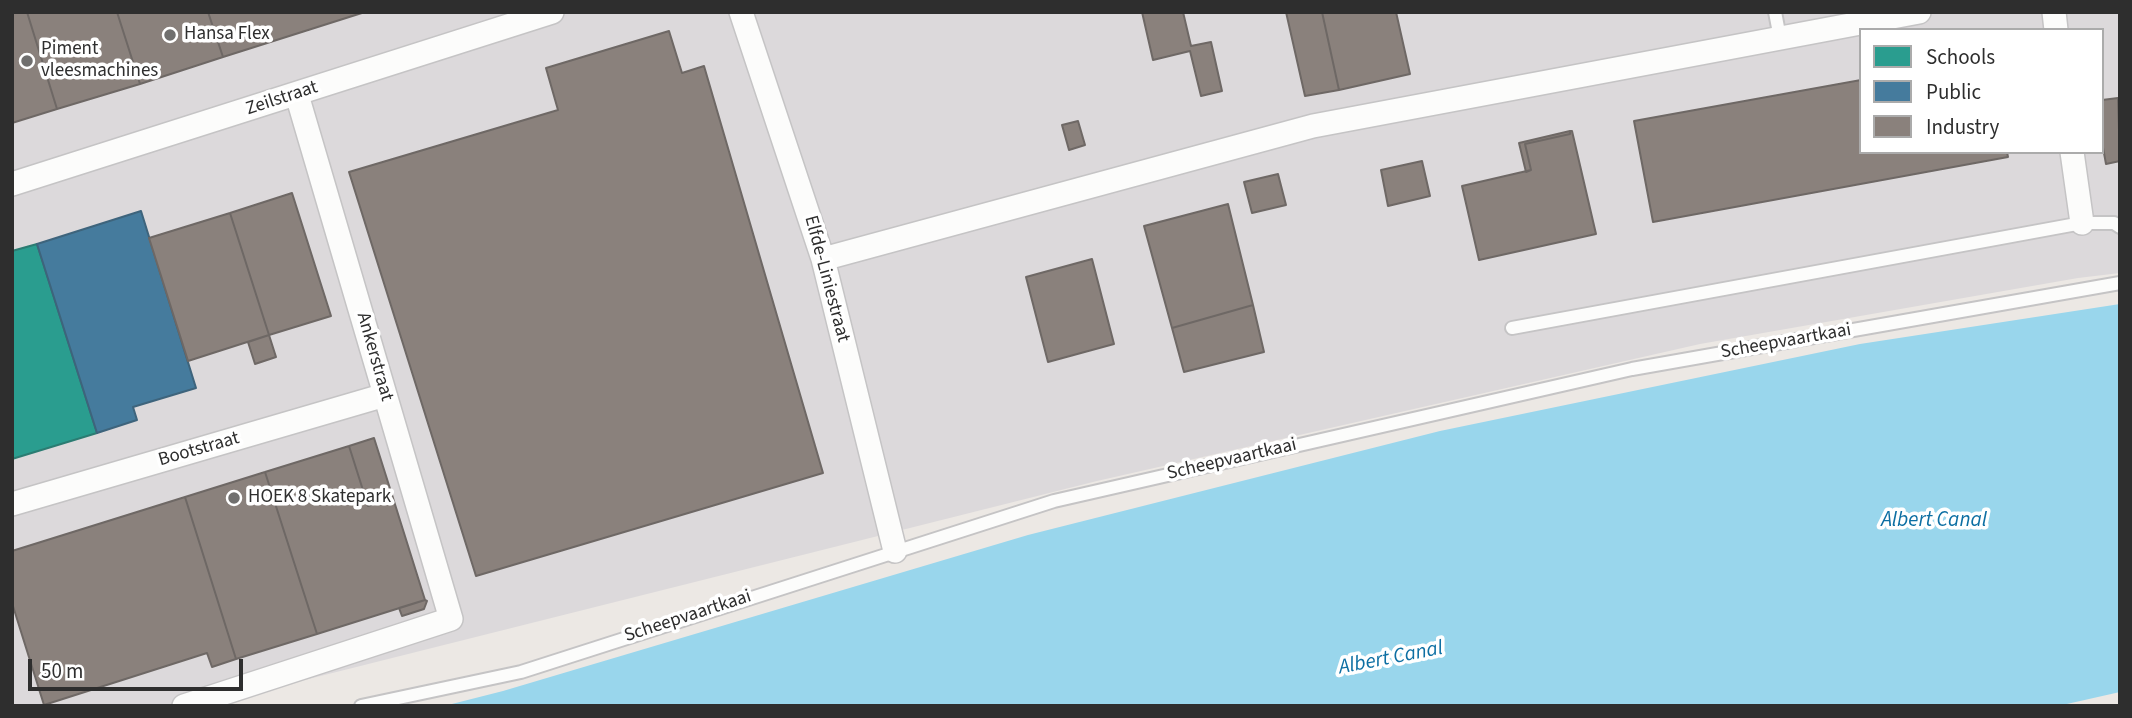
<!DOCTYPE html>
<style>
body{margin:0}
#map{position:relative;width:2132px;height:718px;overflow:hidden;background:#ece8e4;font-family:"Source Sans 3",sans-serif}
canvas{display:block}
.frame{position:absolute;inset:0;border:14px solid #2e2e2e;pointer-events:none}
.legend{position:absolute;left:1859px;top:28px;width:245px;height:126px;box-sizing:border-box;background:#fff;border:2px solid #ababab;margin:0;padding:9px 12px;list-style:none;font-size:21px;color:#2e2e2e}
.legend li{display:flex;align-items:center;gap:14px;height:35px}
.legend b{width:35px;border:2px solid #ababab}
.scale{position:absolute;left:28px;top:659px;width:215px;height:32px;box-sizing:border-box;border:4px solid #2e2e2e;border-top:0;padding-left:9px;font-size:21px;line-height:24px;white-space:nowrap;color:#2e2e2e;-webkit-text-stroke:5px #fff;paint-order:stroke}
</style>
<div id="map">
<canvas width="2132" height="718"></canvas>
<div class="frame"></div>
<ul class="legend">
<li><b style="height:19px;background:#2a9d8f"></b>Schools</li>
<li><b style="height:19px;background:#457b9d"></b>Public</li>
<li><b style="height:19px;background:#8a817c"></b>Industry</li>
</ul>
<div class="scale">50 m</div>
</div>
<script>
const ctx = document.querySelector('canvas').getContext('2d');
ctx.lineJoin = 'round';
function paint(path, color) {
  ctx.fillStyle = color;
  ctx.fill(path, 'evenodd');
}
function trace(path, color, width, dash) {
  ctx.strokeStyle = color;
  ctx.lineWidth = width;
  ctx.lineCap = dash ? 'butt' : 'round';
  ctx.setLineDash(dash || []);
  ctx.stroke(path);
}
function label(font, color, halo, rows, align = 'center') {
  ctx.font = font + ' "Source Sans 3",sans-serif';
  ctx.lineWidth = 7;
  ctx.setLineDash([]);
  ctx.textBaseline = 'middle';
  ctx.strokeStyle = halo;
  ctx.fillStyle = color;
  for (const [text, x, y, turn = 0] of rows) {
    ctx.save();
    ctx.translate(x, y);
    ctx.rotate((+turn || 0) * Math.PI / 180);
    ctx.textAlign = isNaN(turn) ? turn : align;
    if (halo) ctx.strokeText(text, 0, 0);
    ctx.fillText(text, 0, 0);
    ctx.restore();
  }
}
paint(new Path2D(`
 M 12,12 L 2120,12 L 2120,273 L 2078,278 L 1700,344 L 1097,481 L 201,706 L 12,706 ZM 1861,30 L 2102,30 L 2102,152 L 1861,152 Z`), '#dcd9db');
paint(new Path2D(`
 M 2120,304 L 2120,692 L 2058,706 L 444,706 L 503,691 L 1028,535 L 1440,431 L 1860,344 Z`), '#99d6ec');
const schools = new Path2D(`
 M 37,244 L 97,433 L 12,459 L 12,251 Z`);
paint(schools, '#2a9d8f');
trace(schools, '#2b7c72', 2);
const public = new Path2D(`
 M 141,211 L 196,388 L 133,407 L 137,420 L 97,433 L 37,244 Z`);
paint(public, '#457b9d');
trace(public, '#3e647c', 2);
const industry = new Path2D(`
 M 12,12 L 27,12 L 57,109 L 12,123 Z
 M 27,12 L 117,12 L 140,84 L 57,109 Z
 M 117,12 L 208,12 L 223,57 L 140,84 Z
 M 208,12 L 365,12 L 223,57 Z
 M 1142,12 L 1183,12 L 1191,46 L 1211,42 L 1222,91 L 1201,96 L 1190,51 L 1153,60 Z
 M 1286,12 L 1322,12 L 1339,90 L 1305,96 Z
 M 1322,12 L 1396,12 L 1410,74 L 1339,90 Z
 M 669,31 L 682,73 L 704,66 L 823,473 L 476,576 L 349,172 L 558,110 L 546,68 Z
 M 1861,80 L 1861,152 L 2007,152 L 2008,157 L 1653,222 L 1634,121 Z
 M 2118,98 L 2120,161 L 2106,164 L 2102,142 L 2102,100 Z
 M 1078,121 L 1085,145 L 1069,150 L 1062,125 Z
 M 1570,131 L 1572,131 L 1596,234 L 1479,260 L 1462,186 L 1531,170 L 1525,144 L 1570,134 Z
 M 1570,131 L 1570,134 L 1525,144 L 1531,170 L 1526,172 L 1519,143 Z
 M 1422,161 L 1430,196 L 1388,206 L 1381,170 Z
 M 1278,174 L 1286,205 L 1252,213 L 1244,182 Z
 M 292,193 L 331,316 L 269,335 L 230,213 Z
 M 1228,204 L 1253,305 L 1172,328 L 1144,226 Z
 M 230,213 L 269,335 L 188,361 L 149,238 Z
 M 1092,259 L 1114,344 L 1048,362 L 1026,277 Z
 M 1253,305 L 1264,352 L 1184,372 L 1172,328 Z
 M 269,335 L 276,357 L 255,364 L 248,342 Z
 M 374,438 L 393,498 L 368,506 L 349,446 Z
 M 349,446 L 368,506 L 393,498 L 425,600 L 317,634 L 265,472 Z
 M 265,472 L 317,634 L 236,659 L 185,497 Z
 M 185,497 L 236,659 L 212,667 L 207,653 L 44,705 L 12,603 L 12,551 Z
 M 425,600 L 427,601 L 424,609 L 402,616 L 399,608 Z`);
paint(industry, '#8a817c');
trace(industry, '#6e6865', 2);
const lane = new Path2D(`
 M 1775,12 L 1780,38
 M 1512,328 L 2082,223 L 2114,223 L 2120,227
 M 361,706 L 521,672 L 1054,501 L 1632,369 L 2120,283`);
const street = new Path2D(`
 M 741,12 L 823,259 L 895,551
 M 2054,12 L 2056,30
 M 2072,152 L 2082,223
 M 12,184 L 552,12
 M 823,259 L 1313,126 L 1919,12
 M 12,504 L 385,395
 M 184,706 L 451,619 L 297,95`);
trace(lane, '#c5c4c5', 16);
trace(street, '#c5c4c5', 26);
trace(lane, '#fcfcfb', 12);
trace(street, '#fcfcfb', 23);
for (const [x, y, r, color] of [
 [170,35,7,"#706f6e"],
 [27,61,7,"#706f6e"],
 [234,498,7,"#706f6e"]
]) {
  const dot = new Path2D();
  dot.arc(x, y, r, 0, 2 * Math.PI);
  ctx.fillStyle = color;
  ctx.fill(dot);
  trace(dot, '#fff', 2.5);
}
label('19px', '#2e2e2e', '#fff', [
 ["Hansa Flex",184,35],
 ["Piment",41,50],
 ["vleesmachines",41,72],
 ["HOEK 8 Skatepark",248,498]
], 'left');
label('19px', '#2e2e2e', '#fff', [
 ["Zeilstraat",282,99,-18],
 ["Elfde-Liniestraat",826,279,75],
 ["Scheepvaartkaai",1786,342,-10],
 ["Ankerstraat",374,357,74],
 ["Bootstraat",199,450,-16],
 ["Scheepvaartkaai",1232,460,-13],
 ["Scheepvaartkaai",688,617,-18]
]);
label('italic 21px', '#0d6fa3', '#fff', [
 ["Albert Canal",1934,521],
 ["Albert Canal",1391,659,-11]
]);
</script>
